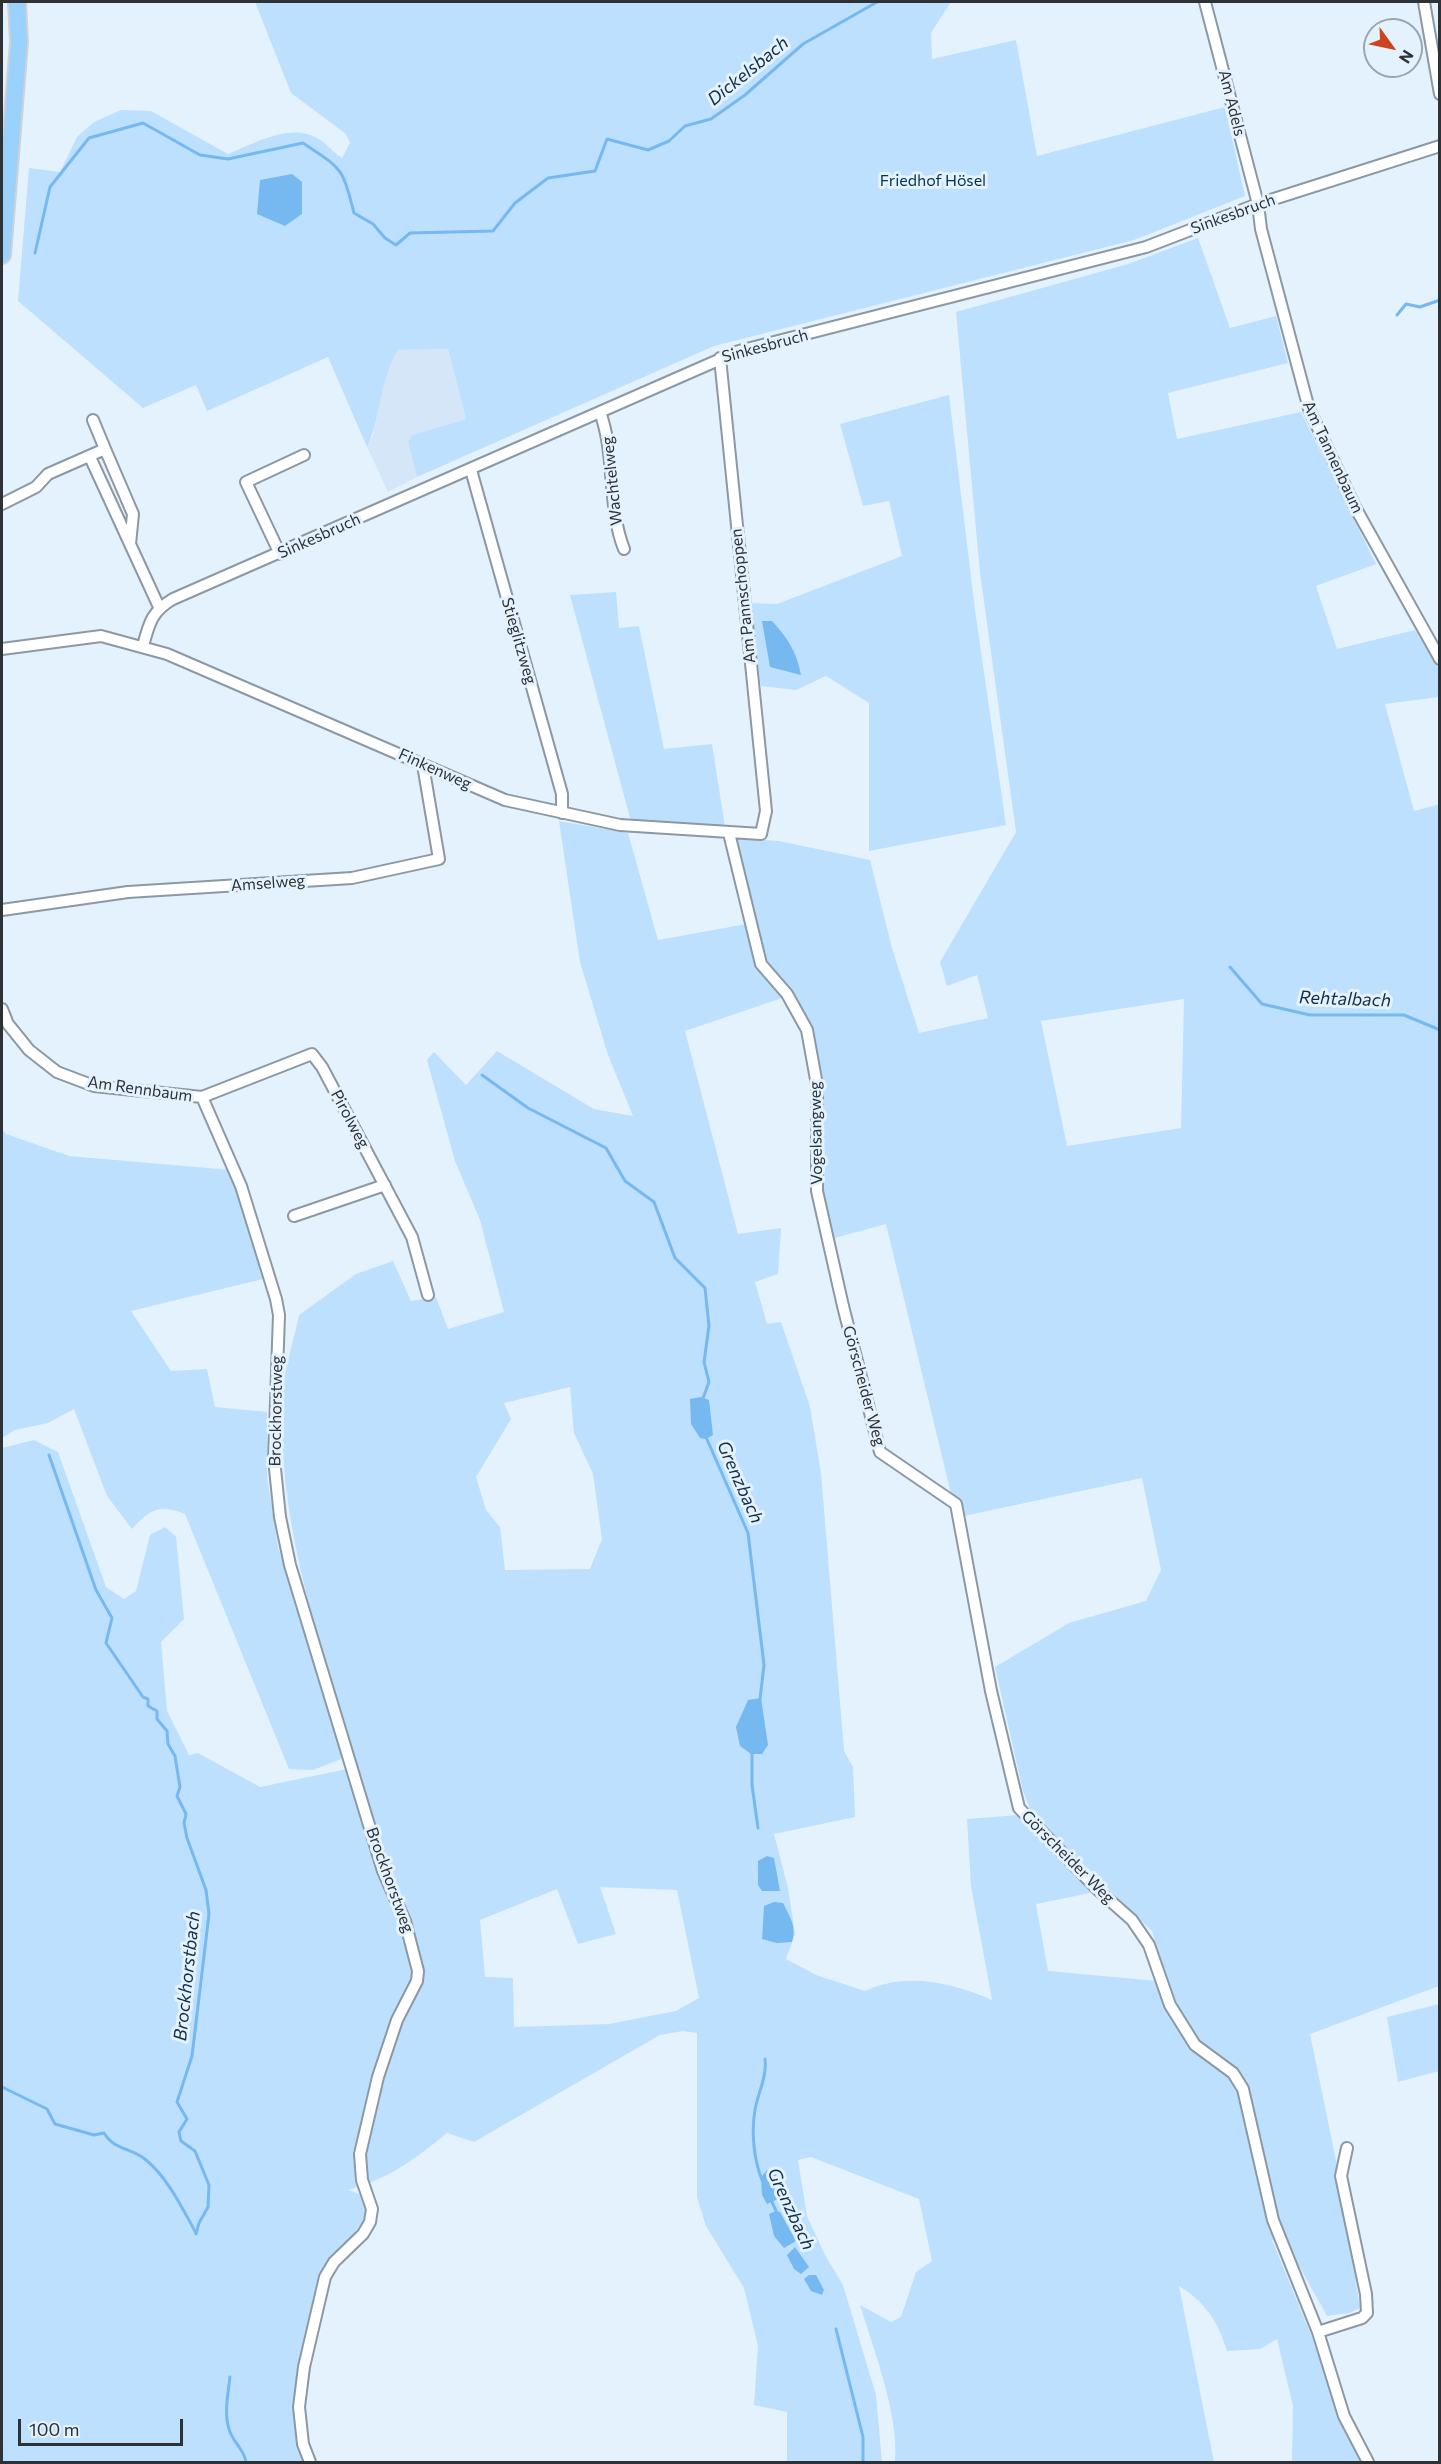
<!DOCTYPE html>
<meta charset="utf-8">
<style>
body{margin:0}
#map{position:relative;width:1441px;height:2464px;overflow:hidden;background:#e4f2fe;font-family:Commissioner,sans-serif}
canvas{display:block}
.frame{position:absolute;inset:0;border:3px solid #2d3237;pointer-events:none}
.north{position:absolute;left:1363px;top:18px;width:60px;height:60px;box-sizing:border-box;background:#e4f2fe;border:2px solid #9ba5ae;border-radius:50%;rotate:123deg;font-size:16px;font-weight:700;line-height:24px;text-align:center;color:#2d3237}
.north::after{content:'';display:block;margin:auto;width:21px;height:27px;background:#cc431e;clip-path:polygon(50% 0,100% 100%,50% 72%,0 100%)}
.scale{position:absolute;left:18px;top:2419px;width:165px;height:27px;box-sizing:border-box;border:3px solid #2d3237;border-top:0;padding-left:8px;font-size:18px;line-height:21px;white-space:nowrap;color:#2d3237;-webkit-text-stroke:4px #e4f2fe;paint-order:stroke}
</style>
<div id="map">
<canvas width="1441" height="2464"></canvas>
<div class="frame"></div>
<div class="north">N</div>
<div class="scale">100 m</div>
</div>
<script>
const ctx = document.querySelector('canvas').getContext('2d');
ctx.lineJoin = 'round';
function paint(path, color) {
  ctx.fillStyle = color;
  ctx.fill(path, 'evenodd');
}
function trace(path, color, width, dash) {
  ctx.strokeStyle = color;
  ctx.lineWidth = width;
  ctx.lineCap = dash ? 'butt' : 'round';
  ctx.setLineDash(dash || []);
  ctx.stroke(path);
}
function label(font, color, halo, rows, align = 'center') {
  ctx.font = font + ' Commissioner,sans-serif';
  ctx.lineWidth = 6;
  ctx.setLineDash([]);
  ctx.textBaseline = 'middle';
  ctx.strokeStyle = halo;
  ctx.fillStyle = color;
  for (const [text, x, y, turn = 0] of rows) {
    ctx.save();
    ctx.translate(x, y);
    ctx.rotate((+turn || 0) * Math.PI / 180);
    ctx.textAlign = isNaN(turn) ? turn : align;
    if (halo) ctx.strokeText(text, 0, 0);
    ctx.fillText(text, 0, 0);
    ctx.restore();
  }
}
paint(new Path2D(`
 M 448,349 L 466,419 L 412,435 L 408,442 L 417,477 L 388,492 L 367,447 L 373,435 L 388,366 L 398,350 Z`), '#d4e6f8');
paint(new Path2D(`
 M 255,2 L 951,2 L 931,33 L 932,59 L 1016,40 L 1037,156 L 1225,107 L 1245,196 L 1134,240 L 714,346 L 417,477 L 408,442 L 412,435 L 466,419 L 448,349 L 398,350 C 379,380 382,416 367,447 L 328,357 L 207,411 L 196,385 L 143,408 L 18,301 L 29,168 L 60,172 L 77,137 L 94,122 L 121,110 L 151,111 L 228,154 C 256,143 292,121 320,140 C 328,145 334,153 342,158 L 350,143 L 346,134 L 291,93 Z
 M 1198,238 L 1230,328 L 1276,316 L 1288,363 L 1168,393 L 1177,439 L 1301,412 L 1376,564 L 1316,586 L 1337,649 L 1415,630 L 1440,671 L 1439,697 L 1385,704 L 1414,811 L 1440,804 L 1439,1986 L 1310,2034 L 1340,2180 L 1360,2308 L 1349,2313 L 1327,2316 L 1285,2241 L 1272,2240 L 1314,2342 L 1344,2431 L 1361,2462 L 1292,2462 L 1293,2406 L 1277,2339 L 1260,2349 L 1227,2351 C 1218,2321 1205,2302 1179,2286 L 1214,2462 L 895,2462 C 899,2414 874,2351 860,2305 L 891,2322 L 901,2317 L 916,2272 L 932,2261 L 919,2199 L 811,2157 L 798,2160 L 807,2216 L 825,2255 L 843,2285 L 876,2395 L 882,2462 L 787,2462 L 787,2412 L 754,2405 L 758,2346 L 744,2288 L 706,2226 L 697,2197 L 697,2033 L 683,2031 L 660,2035 L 474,2142 L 447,2133 C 411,2162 392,2177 348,2190 L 359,2194 L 367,2213 C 356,2238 336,2247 323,2270 C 317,2283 315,2301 312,2315 C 300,2370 287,2407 307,2462 L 2,2462 L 2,1448 L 34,1440 L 58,1452 L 106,1587 L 124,1599 L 136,1591 L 150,1535 L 165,1527 L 176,1537 L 184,1619 L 161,1642 L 167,1711 L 189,1755 L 198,1753 L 260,1787 L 357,1767 C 321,1644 275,1521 283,1391 C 285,1366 294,1340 299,1315 L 356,1274 L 393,1261 L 411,1301 L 436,1297 L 448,1329 L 504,1312 L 480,1220 L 455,1161 L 427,1060 L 434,1052 L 466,1085 L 497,1051 L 594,1109 L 633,1116 L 608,1055 L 580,962 L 559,821 L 628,833 L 658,940 L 747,924 L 733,838 L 779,841 L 870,860 L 892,948 L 919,1033 L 988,1018 L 977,975 L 947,986 L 940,962 L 1016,832 L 980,573 L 956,312 L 1128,264 ZM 785,997 L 811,1028 L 823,1086 L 820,1191 L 831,1239 L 886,1224 L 951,1494 L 961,1501 L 964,1516 L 1142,1478 L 1161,1570 L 1146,1601 L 1069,1623 L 995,1667 L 1023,1791 L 1032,1814 L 1152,1931 L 1168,1982 L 1048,1971 L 1036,1904 L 1095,1892 L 1019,1815 L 967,1819 L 971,1886 L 992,2000 C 950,1982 907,1972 865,1991 L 816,1975 L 786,1959 L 795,1934 L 788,1888 L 774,1834 L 855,1817 L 853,1767 L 844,1751 L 821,1473 L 810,1407 L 781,1322 L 767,1324 L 755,1282 L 778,1274 L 781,1228 L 738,1234 L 685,1031 ZM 1184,999 L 1181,1128 L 1067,1146 L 1041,1021 ZM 570,1387 L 574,1433 L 593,1474 L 602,1539 L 590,1569 L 505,1570 L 500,1527 L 486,1510 L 476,1477 L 511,1419 L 504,1403 ZM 600,1887 L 677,1890 L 699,1998 L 676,2011 L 609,2024 L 514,2027 L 513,1978 L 485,1977 L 480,1920 L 557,1889 L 578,1944 L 616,1934 Z
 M 949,395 L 975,610 L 1006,825 L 869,851 L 869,703 L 826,676 L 796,690 L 761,686 L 750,603 L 777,604 L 902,556 L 889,501 L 863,506 L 840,424 Z
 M 616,592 L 619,628 L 639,626 L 664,749 L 712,744 L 725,827 L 633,821 L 630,818 L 570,595 Z
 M 2,1129 L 6,1134 L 69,1156 L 231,1170 L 267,1278 L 131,1311 L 171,1371 L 207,1369 L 215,1407 L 267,1412 L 267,1476 L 278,1547 L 344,1758 L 313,1770 L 289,1769 L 185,1514 C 159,1504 150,1509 132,1529 L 107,1496 L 74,1409 L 48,1423 L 15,1430 L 2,1438 Z
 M 1439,2004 L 1439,2071 L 1398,2082 L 1387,2017 Z`), '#bde0ff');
paint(new Path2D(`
 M 292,174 L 302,182 L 302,214 L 285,226 L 257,214 L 260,180 Z
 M 762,621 L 772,621 C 787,637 797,652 801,675 L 770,667 Z
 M 701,1397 L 709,1400 L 713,1435 L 706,1439 L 700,1438 L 691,1424 L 690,1399 Z
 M 761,1698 L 768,1745 L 762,1754 L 751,1754 L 740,1746 L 736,1727 L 748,1700 Z
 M 767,1856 L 774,1858 L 780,1891 L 762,1891 L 758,1885 L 758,1861 Z
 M 774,1902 L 783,1903 C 790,1917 797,1927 792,1942 L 777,1943 L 762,1939 L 764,1906 Z
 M 767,2170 L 776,2175 L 778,2199 L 767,2204 L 762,2195 L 761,2177 Z
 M 776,2211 L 780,2212 L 796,2241 L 784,2248 L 774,2236 L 769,2214 Z
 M 795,2247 L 809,2267 L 801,2274 L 794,2269 L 787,2255 Z
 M 809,2275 L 816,2275 L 824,2290 L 822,2295 L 811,2291 L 804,2279 Z`), '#76b8f0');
trace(new Path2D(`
 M 35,253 L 50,187 L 89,138 L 143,123 L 200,155 L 228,159 L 303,143 C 342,169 342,166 354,213 L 373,224 L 385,238 L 396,245 L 410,233 L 493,231 L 515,203 L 548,178 L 595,171 L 607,139 L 648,150 L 669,141 L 685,126 L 711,119 L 745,95 L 803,44 L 877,2
 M 1397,315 L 1406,304 L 1420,307 L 1440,300
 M 1230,967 L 1262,1004 L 1310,1015 L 1404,1015 L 1440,1030
 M 482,1075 L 528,1108 L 606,1148 L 625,1181 L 654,1202 L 675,1258 L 705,1288 L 709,1326 L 704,1362 L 709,1382 L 702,1401
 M 706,1437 L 748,1533 L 764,1665 L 760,1699
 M 49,1455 L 96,1590 L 112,1618 L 106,1643 L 143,1697 L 148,1699 L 148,1706 L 157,1711 L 157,1719 L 167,1731 L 168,1744 L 175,1756 L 180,1787 L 177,1796 L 186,1814 L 184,1823 L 187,1838 L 206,1890 L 209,1914 L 192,2056 L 177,2102 L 187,2119 L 179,2132 L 181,2141 L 195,2151 L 209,2185 L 208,2207 L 199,2223 L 196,2234
 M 752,1750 L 752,1785 L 758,1828
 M 2,2087 L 47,2109 L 55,2124 L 94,2135 L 104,2133 C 114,2150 132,2148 146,2160 C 168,2178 182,2208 196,2233
 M 762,2180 C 754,2160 751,2132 755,2110 C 758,2092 767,2078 765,2059
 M 771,2200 L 777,2213
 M 836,2329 L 863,2437 L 863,2462
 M 230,2377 C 228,2394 224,2413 229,2429 C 232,2442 244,2448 246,2462`), '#76b8f0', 3);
const street = new Path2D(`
 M 1205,2 L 1258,204 L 1261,229 L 1309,409 L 1355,507 L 1440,659
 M 1424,2 L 1440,94
 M 600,412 C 616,456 607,506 624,549
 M 93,420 L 105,449
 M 90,457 L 130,544
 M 471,470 L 562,794 L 562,813
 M 2,504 L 36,487 L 48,474 L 105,449 L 133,514 L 130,544 L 159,607
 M 280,554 L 246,482 L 304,455
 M 143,646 C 149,623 152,611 173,599 L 739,351 L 1146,247 L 1258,204 L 1440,146
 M 2,649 L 101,636 L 167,654 L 505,800 L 620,825 L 761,834 L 766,811 L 720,358
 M 729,833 L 761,964 L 787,994 L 807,1030 L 817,1085 L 817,1191 L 843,1306 L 880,1452 L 956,1504 L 991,1691 L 1019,1808 L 1097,1889 L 1132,1920 L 1149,1945 L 1170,2005 L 1195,2045 L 1233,2073 L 1243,2089 L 1273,2220 L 1318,2332 L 1344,2416 L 1368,2462
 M 2,910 L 128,892 L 352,878 L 439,859 L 423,765
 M 2,1009 L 8,1024 L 29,1050 L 57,1072 L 94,1086 L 202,1097 L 312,1054 L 322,1067 L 412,1237 L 428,1295
 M 202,1097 L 241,1186 L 276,1299 L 279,1315 L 274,1459 L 280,1517 L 290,1565 L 383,1871 L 405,1921 L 418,1971 L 417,1981 L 397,2020 L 378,2077 L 360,2154 L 362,2180 L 372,2209 L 370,2222 L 363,2234 L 334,2262 L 325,2277 L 304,2367 L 299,2407 L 303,2444 L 310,2462
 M 294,1216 L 385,1185
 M 1318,2332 L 1362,2318 L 1367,2313 L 1366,2294 L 1341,2176 L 1347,2148`);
const primary = new Path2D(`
 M 2,255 L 19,42 L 17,2`);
trace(street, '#8c98a3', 14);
trace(primary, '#d1d2d3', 20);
trace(street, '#fff', 10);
trace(primary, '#9ad1fd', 16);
label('16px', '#2d3237', '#e4f2fe', [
 ["Am Adels",1232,103,76],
 ["Sinkesbruch",1233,214,-20],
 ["Sinkesbruch",765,346,-15],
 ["Am Tannenbaum",1333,457,65],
 ["Wachtelweg",612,481,-96],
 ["Sinkesbruch",319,536,-24],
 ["Am Pannschoppen",743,596,-96],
 ["Stieglitzweg",519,641,74],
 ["Finkenweg",435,769,24],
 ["Amselweg",268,883,-4],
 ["Am Rennbaum",140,1089,8],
 ["Pirolweg",350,1119,62],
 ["Vogelsangweg",816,1133,-91],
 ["Görscheider Weg",864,1386,75],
 ["Brockhorstweg",276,1411,-89],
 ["Görscheider Weg",1068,1857,45],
 ["Brockhorstweg",390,1880,70]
]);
label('16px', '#003356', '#e4f2fe', [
 ["Friedhof Hösel",933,181]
]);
label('italic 18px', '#132f46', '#e4f2fe', [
 ["Dickelsbach",748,71,-39],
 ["Rehtalbach",1345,999,2],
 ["Grenzbach",740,1482,66],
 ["Brockhorstbach",187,1976,-84],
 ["Grenzbach",791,2209,65]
]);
</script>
